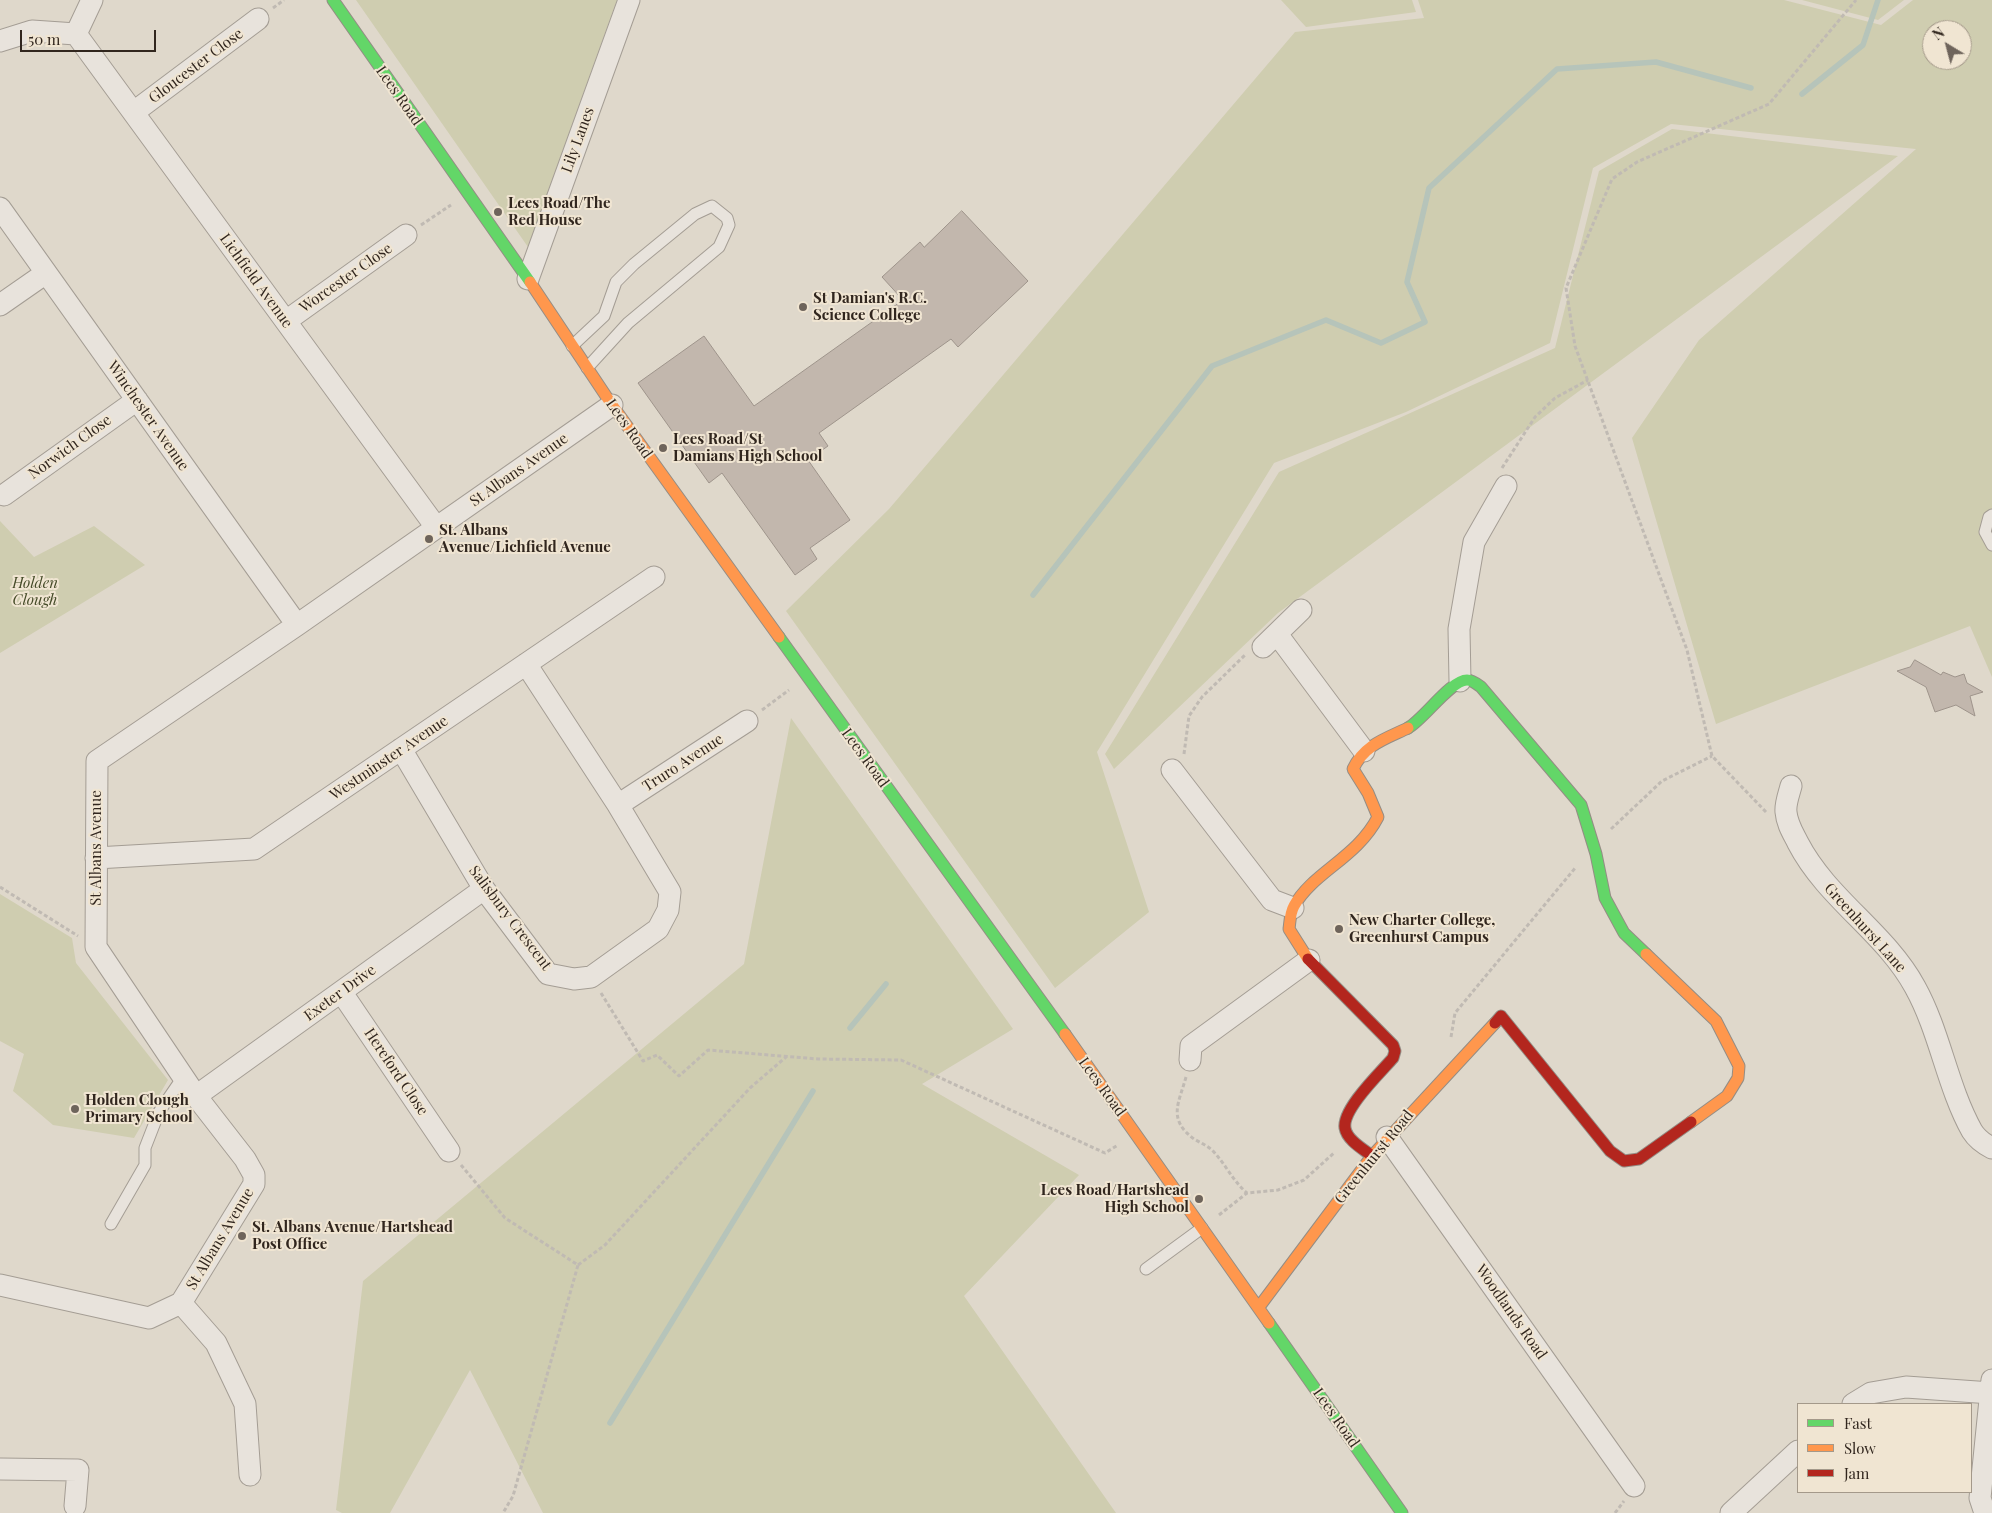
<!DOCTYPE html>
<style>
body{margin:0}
#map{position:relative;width:1992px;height:1513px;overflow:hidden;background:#dfd8cb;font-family:"Playfair Display",serif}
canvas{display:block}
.legend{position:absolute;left:1797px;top:1403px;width:175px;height:90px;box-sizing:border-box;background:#f0e5d2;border:1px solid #a4998a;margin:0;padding:6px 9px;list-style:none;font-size:15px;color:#31261e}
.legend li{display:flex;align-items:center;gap:10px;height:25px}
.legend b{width:25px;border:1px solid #a4998a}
.north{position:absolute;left:1922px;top:20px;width:50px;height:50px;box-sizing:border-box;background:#f0e5d2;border:1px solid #a4998a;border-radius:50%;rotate:323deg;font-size:14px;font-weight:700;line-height:20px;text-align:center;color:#31261e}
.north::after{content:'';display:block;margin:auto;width:18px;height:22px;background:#6e645b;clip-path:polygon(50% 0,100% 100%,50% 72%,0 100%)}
.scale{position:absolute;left:20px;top:30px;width:136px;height:22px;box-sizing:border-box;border:2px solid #31261e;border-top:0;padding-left:6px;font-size:15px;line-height:18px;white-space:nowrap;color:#31261e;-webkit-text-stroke:4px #f0e5d2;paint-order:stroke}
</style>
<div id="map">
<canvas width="1992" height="1513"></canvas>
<ul class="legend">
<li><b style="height:6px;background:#63d668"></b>Fast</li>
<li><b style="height:6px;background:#ff974d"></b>Slow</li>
<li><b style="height:6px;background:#b3261e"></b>Jam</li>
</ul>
<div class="north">N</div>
<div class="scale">50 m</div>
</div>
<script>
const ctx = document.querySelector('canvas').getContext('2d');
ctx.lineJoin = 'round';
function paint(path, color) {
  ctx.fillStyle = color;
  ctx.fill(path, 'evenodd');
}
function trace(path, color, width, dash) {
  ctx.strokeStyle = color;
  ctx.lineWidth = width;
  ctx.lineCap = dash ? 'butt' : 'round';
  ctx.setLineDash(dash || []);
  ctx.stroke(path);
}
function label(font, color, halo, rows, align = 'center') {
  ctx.font = font + ' "Playfair Display",serif';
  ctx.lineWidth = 4;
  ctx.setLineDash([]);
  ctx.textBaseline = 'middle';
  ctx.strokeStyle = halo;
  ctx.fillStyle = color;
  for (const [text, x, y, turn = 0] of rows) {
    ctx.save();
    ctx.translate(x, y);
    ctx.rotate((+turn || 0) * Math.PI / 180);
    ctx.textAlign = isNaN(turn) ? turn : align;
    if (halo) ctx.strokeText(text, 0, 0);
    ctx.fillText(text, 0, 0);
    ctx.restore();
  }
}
paint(new Path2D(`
 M 356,0 L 617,0 L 528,247 Z
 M 1281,0 L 1412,0 L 1416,12 L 1306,27 Z
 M 1418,0 L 1784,0 L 1881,25 L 1913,0 L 1992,0 L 1992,677 L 1970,626 L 1716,724 L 1632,438 L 1699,340 L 1916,149 L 1671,124 L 1593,168 L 1550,343 L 1406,412 L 1274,463 L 1097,752 L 1149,912 L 1055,988 L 786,611 L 889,509 L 1295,32 L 1424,18 ZM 1932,30 L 1962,30 L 1962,60 L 1932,60 Z
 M 1802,0 L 1904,0 L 1878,20 Z
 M 1672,129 L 1898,156 L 1278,613 L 1114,769 L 1105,754 L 1279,472 L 1555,348 L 1599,171 Z
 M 0,521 L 34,557 L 94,526 L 145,565 L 0,653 Z
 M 791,718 L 1013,1029 L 922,1084 L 1079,1175 L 964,1296 L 1116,1513 L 543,1513 L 470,1370 L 390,1513 L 342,1513 L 336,1510 L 363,1281 L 744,964 Z
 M 0,894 L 72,938 L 76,963 L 168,1080 L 134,1138 L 53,1125 L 13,1091 L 24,1054 L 0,1041 Z`), '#cfcdb0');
trace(new Path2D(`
 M 1802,94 L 1863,45 L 1878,0
 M 1033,595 L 1212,366 L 1326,320 L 1381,343 L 1425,322 L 1407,282 L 1429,188 L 1557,69 L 1656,62 L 1751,88
 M 850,1028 L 886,984
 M 610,1423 L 813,1091`), '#b6c4ba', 5.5);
const building = new Path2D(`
 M 962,211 L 1028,281 L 958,347 L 951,339 L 819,433 L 828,446 L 808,460 L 850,520 L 810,548 L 817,559 L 795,575 L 722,473 L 709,483 L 638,383 L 704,336 L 754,406 L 903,300 L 882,277 L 920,242 L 924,247 Z
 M 1915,660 L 1941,675 L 1943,672 L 1955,677 L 1964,674 L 1967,683 L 1983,692 L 1970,696 L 1975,716 L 1956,705 L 1935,712 L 1926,687 L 1897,671 L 1910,667 Z`);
paint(building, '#c2b7ad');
trace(building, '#9e948b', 1);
const lane = new Path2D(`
 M 572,346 L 604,316 L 616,282 L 634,264 L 695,214 L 712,206 L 727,218 L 729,225 L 719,247 L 628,323 L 587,368
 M 1992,515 L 1989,517 L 1985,532 L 1992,545
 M 111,1224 L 145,1165 L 145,1148 L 159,1112 L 183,1077
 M 1146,1269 L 1202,1228`);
const street = new Path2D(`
 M 76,34 L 436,527
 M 0,41 L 32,31 L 76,34 L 92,0
 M 134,112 L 258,19
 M 0,208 L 297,625
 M 528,279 L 629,0
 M 0,305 L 46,273
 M 286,321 L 406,235
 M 4,495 L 137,400
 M 1277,634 L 1364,751
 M 1263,647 L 1301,610
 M 1460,681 L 1459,629 L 1474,542 L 1506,486
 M 401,749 L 484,889 L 548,974 L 574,979 L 591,977 L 658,929 L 668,910 L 670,892 L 618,805 L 526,664
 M 1172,770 L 1272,900 L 1293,908
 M 1791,786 C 1789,794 1785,804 1786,812 C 1787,824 1793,833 1798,843 C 1827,899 1885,932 1915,987 C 1940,1032 1947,1086 1972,1131 C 1977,1139 1984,1144 1992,1148
 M 618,805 L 747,721
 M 96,858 L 254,849 L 654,577
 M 342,993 L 449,1151
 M 1190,1060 L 1191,1046 L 1309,960
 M 196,1096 L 484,889
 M 1387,1137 L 1634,1486
 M 0,1285 L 149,1318 L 181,1303 L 254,1184 L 254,1175 L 245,1159 L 196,1096 L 96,947 L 97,761 L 297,625 L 612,405
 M 181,1303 L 216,1343 L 245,1404 L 250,1475
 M 1853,1404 L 1871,1393 L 1906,1387 L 1991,1393
 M 0,1469 L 78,1470 L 75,1506
 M 1731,1513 L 1798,1451
 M 1985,1513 L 1980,1498 L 1992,1380`);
const fast = new Path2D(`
 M 333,0 L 530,282
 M 779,637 L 1065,1034
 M 1408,728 C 1424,719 1451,680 1467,680 C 1472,680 1477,684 1481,687 L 1581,805 L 1596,854 L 1605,898 L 1624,933 L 1646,954
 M 1269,1323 L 1402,1513`);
const slow = new Path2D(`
 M 530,282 L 612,405 L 779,637
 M 1646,954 L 1716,1021 L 1739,1066 L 1738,1078 L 1727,1096 L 1691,1122
 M 1308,959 L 1289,929 C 1290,922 1290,913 1294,906 C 1313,872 1357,858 1378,817 L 1368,793 L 1353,769 C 1364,745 1385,739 1408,728
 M 1065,1034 L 1269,1323
 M 1259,1307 L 1372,1156 L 1495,1023`);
const jam = new Path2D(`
 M 1308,959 L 1393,1045 L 1395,1051 L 1393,1058 C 1381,1072 1342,1109 1345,1128 C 1347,1140 1363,1149 1372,1156
 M 1495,1023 L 1501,1016 L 1610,1151 L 1624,1161 L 1639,1159 L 1691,1122`);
trace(lane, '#a49d94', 13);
trace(street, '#a49d94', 23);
trace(fast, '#948d85', 13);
trace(slow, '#948d85', 13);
trace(jam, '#948d85', 13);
trace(new Path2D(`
 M 273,8 L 284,0
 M 421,225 L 451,205
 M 1502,468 L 1535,417 L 1555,398 L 1588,380
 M 762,710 L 789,690
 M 1184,754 L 1189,716 L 1202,697 L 1246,654
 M 1766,812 L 1712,756 L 1687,650 L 1575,346 L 1566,288 L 1612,179 L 1637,162 L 1769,104 L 1856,0
 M 1611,829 L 1662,781 L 1712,756
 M 0,887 L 78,936
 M 601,993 L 643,1061 L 657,1055 L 679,1076 L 708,1050 L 818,1059 L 901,1060 L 1105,1153 L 1118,1145
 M 1451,1037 L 1455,1013 L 1576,867
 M 1186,1077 C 1179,1103 1167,1119 1194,1139 C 1201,1143 1208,1146 1213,1151 C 1226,1165 1233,1181 1247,1193
 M 461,1165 L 505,1218 L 578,1265 L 513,1496 L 503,1513
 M 1219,1215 L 1247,1193 L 1278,1190 L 1304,1180 L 1335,1152
 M 578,1265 L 605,1245 L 750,1088 L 786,1057
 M 1615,1513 L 1624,1501`), '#c0bab3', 3, [4, 2.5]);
trace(lane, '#e8e3dc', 11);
trace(street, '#e8e3dc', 21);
trace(fast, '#63d668', 11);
trace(slow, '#ff974d', 11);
trace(jam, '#b3261e', 11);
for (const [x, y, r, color] of [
 [498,212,5,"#6e645b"],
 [803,307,5,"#6e645b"],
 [663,448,5,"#6e645b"],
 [429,539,5,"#6e645b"],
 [1339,929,5,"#6e645b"],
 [75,1109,5,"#6e645b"],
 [1199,1199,5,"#6e645b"],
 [242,1236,5,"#6e645b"]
]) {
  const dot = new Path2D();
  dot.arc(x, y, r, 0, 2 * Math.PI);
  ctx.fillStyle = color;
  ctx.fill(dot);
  trace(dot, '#f0e5d2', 2);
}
label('15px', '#31261e', '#f0e5d2', [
 ["Gloucester Close",196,66,-37],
 ["Lees Road",399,96,55],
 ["Lily Lanes",578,140,-70],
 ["Worcester Close",346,278,-35],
 ["Lichfield Avenue",256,281,54],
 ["Winchester Avenue",148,416,55],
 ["Lees Road",629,429,55],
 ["Norwich Close",70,447,-36],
 ["St Albans Avenue",519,470,-35],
 ["Westminster Avenue",389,758,-34],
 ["Lees Road",865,758,54],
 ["Truro Avenue",683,763,-33],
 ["St Albans Avenue",96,848,-90],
 ["Salisbury Crescent",510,918,53],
 ["Greenhurst Lane",1865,928,48],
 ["Exeter Drive",340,993,-36],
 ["Hereford Close",396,1072,56],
 ["Lees Road",1102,1087,54],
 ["Greenhurst Road",1374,1157,-51],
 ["St Albans Avenue",220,1239,-59],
 ["Woodlands Road",1511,1312,55],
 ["Lees Road",1336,1418,55]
]);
label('bold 15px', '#31261e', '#f0e5d2', [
 ["Lees Road/The",508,203],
 ["Red House",508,220],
 ["St Damian's R.C.",813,298],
 ["Science College",813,315],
 ["Lees Road/St",673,439],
 ["Damians High School",673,456],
 ["St. Albans",439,530],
 ["Avenue/Lichfield Avenue",439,547],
 ["New Charter College,",1349,920],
 ["Greenhurst Campus",1349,937],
 ["Holden Clough",85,1100],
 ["Primary School",85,1117],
 ["Lees Road/Hartshead",1189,1190,"right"],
 ["High School",1189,1207,"right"],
 ["St. Albans Avenue/Hartshead",252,1227],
 ["Post Office",252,1244]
], 'left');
label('italic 15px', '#454b28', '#f0e5d2', [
 ["Holden",35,583],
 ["Clough",35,600]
]);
</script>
